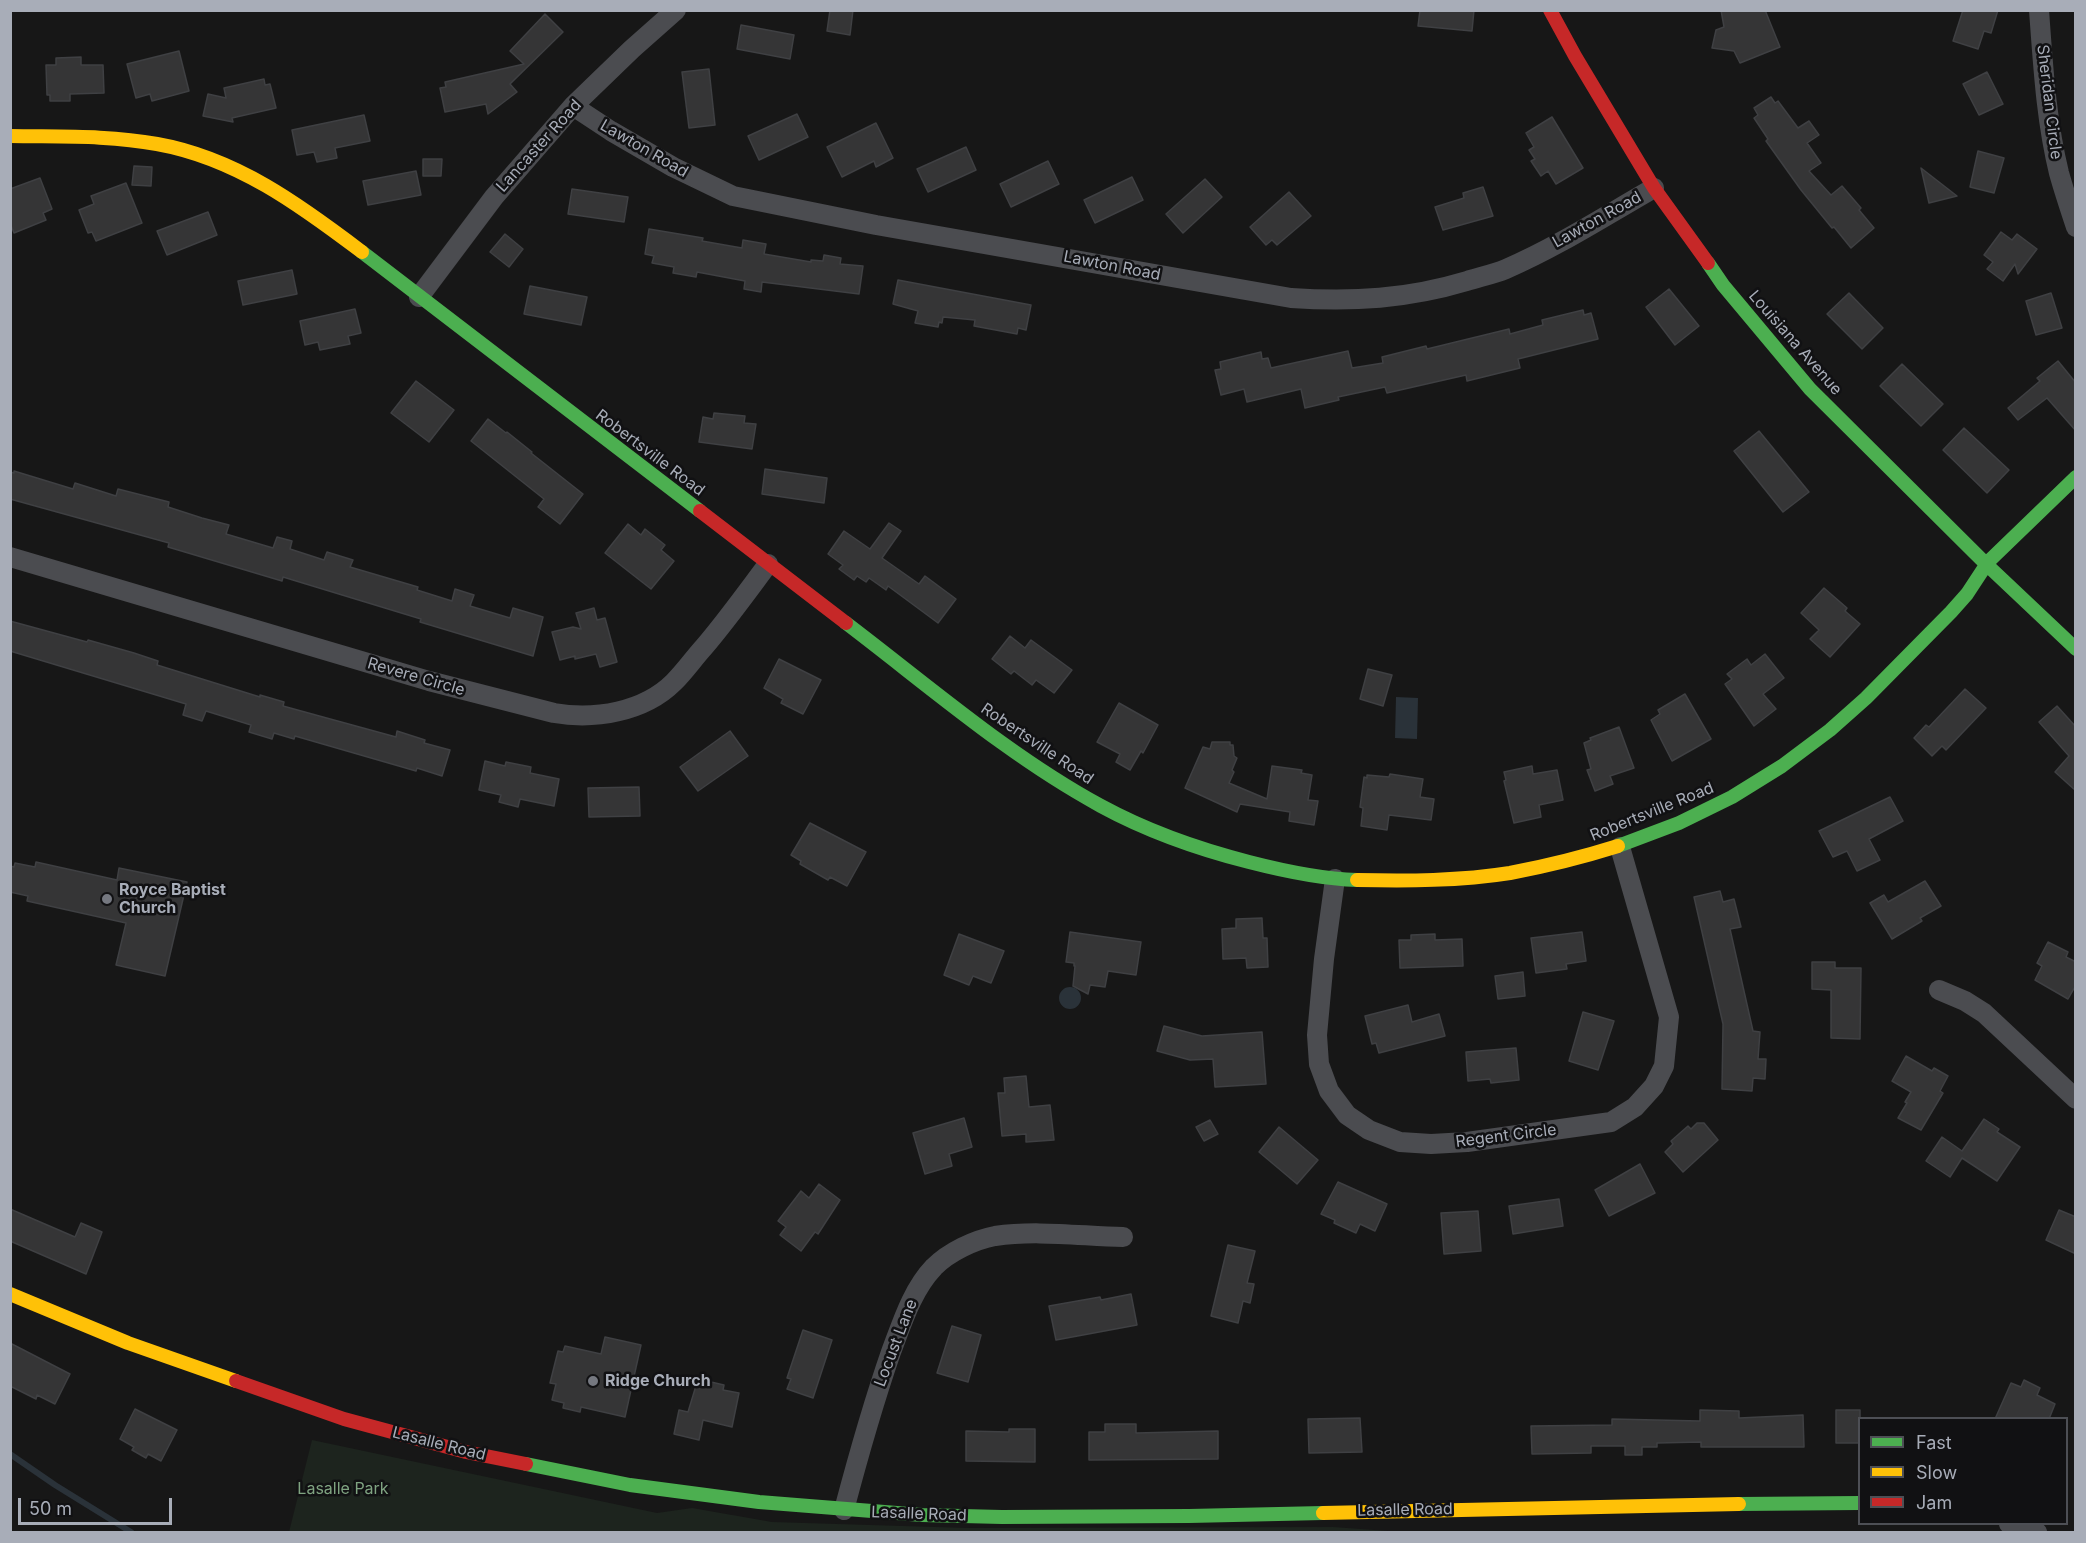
<!DOCTYPE html>
<style>
body{margin:0}
#map{position:relative;width:2086px;height:1543px;overflow:hidden;background:#171717;font-family:Inter,sans-serif}
canvas{display:block}
.frame{position:absolute;inset:0;border:12px solid #a8adb8;pointer-events:none}
.legend{position:absolute;left:1858px;top:1417px;width:210px;height:108px;box-sizing:border-box;background:#111113;border:2px solid #4d4f55;margin:0;padding:8px 10px;list-style:none;font-size:18px;color:#a8adb8}
.legend li{display:flex;align-items:center;gap:12px;height:30px}
.legend b{width:30px;border:2px solid #4d4f55}
.scale{position:absolute;left:18px;top:1498px;width:154px;height:27px;box-sizing:border-box;border:3px solid #a8adb8;border-top:0;padding-left:8px;font-size:18px;line-height:21px;white-space:nowrap;color:#a8adb8;-webkit-text-stroke:4px #111113;paint-order:stroke}
</style>
<div id="map">
<canvas width="2086" height="1543"></canvas>
<div class="frame"></div>
<ul class="legend">
<li><b style="height:8px;background:#4caf50"></b>Fast</li>
<li><b style="height:8px;background:#ffc107"></b>Slow</li>
<li><b style="height:8px;background:#c62828"></b>Jam</li>
</ul>
<div class="scale">50 m</div>
</div>
<script>
const ctx = document.querySelector('canvas').getContext('2d');
ctx.lineJoin = 'round';
function paint(path, color) {
  ctx.fillStyle = color;
  ctx.fill(path, 'evenodd');
}
function trace(path, color, width, dash) {
  ctx.strokeStyle = color;
  ctx.lineWidth = width;
  ctx.lineCap = dash ? 'butt' : 'round';
  ctx.setLineDash(dash || []);
  ctx.stroke(path);
}
function label(font, color, halo, rows, align = 'center') {
  ctx.font = font + ' Inter,sans-serif';
  ctx.lineWidth = 5;
  ctx.setLineDash([]);
  ctx.textBaseline = 'middle';
  ctx.strokeStyle = halo;
  ctx.fillStyle = color;
  for (const [text, x, y, turn = 0] of rows) {
    ctx.save();
    ctx.translate(x, y);
    ctx.rotate((+turn || 0) * Math.PI / 180);
    ctx.textAlign = isNaN(turn) ? turn : align;
    if (halo) ctx.strokeText(text, 0, 0);
    ctx.fillText(text, 0, 0);
    ctx.restore();
  }
}
paint(new Path2D(`
 M 312,1440 L 657,1513 L 692,1508 L 772,1522 L 968,1528 L 1333,1527 L 1402,1532 L 289,1532 Z`), '#1d241e');
paint(new Path2D(`
 M 1396,697 L 1418,698 L 1417,739 L 1395,738 Z
 M1059 998a11 11 0 1 1 22 0a11 11 0 1 1-22 0Z`), '#2a3239');
trace(new Path2D(`
 M 10,1454 L 55,1485 L 131,1532`), '#2a3239', 6);
const building = new Path2D(`
 M 830,10 L 853,10 L 850,35 L 827,31 Z
 M 1420,10 L 1474,10 L 1472,31 L 1418,26 Z
 M 1721,10 L 1765,10 L 1780,47 L 1740,63 L 1734,51 L 1712,48 L 1716,30 L 1724,27 Z
 M 1963,10 L 1998,10 L 1991,33 L 1984,31 L 1978,49 L 1953,41 Z
 M 545,14 L 563,32 L 510,84 L 517,92 L 488,114 L 486,104 L 445,112 L 440,88 L 446,87 L 445,82 L 524,64 L 510,51 Z
 M 741,25 L 794,35 L 790,59 L 737,49 Z
 M 179,51 L 189,91 L 152,101 L 150,94 L 136,98 L 127,64 Z
 M 81,57 L 81,65 L 103,65 L 104,93 L 70,94 L 70,101 L 50,101 L 50,95 L 47,95 L 46,65 L 56,65 L 56,58 Z
 M 709,69 L 715,125 L 689,128 L 682,72 Z
 M 1987,72 L 2003,104 L 1979,115 L 1963,84 Z
 M 264,79 L 265,85 L 270,84 L 276,108 L 232,118 L 233,122 L 203,116 L 208,94 L 226,98 L 224,88 Z
 M 1771,97 L 1775,103 L 1778,101 L 1798,128 L 1809,121 L 1819,135 L 1807,143 L 1821,163 L 1809,171 L 1831,195 L 1842,186 L 1861,208 L 1859,210 L 1874,228 L 1851,248 L 1834,227 L 1832,228 L 1801,190 L 1766,141 L 1768,139 L 1754,118 L 1758,115 L 1754,108 Z
 M 797,114 L 808,137 L 759,160 L 748,136 Z
 M 364,115 L 370,141 L 335,148 L 337,158 L 317,162 L 314,152 L 297,155 L 292,130 Z
 M 1552,117 L 1583,168 L 1556,184 L 1548,171 L 1541,176 L 1531,161 L 1535,159 L 1529,150 L 1534,147 L 1526,133 Z
 M 876,123 L 893,158 L 876,167 L 874,161 L 842,177 L 827,147 Z
 M 966,147 L 976,170 L 928,192 L 917,169 Z
 M 1978,151 L 2004,158 L 1994,193 L 1970,187 Z
 M 423,159 L 442,159 L 441,176 L 423,176 Z
 M 1048,161 L 1059,184 L 1011,207 L 1000,184 Z
 M 134,166 L 152,167 L 151,186 L 132,185 Z
 M 1921,168 L 1957,196 L 1929,203 Z
 M 416,171 L 421,195 L 368,205 L 363,181 Z
 M 1132,177 L 1143,200 L 1095,223 L 1084,200 Z
 M 40,178 L 52,209 L 43,213 L 46,220 L 14,233 L 10,223 L 10,189 Z
 M 1205,179 L 1222,197 L 1183,233 L 1166,214 Z
 M 126,183 L 142,223 L 96,241 L 92,232 L 88,233 L 79,210 L 94,204 L 91,196 Z
 M 1483,187 L 1493,216 L 1443,230 L 1435,207 L 1464,198 L 1463,193 Z
 M 572,189 L 628,197 L 624,222 L 568,214 Z
 M 1289,192 L 1311,216 L 1277,245 L 1272,240 L 1266,245 L 1250,227 Z
 M 208,212 L 217,235 L 167,255 L 157,231 Z
 M 649,229 L 703,238 L 702,241 L 742,248 L 743,240 L 766,244 L 764,254 L 811,262 L 811,260 L 823,261 L 824,255 L 841,258 L 840,264 L 863,266 L 859,294 L 762,282 L 761,292 L 744,289 L 745,281 L 697,272 L 696,277 L 673,273 L 674,267 L 652,263 L 654,256 L 645,254 Z
 M 2001,232 L 2012,240 L 2017,234 L 2037,249 L 2018,274 L 2015,264 L 2003,281 L 1987,269 L 1993,262 L 1984,255 Z
 M 505,234 L 523,249 L 509,267 L 490,252 Z
 M 292,270 L 297,294 L 243,305 L 238,281 Z
 M 898,280 L 1031,305 L 1026,330 L 1018,328 L 1017,334 L 974,326 L 975,320 L 943,317 L 942,323 L 939,322 L 938,327 L 915,323 L 918,311 L 893,304 Z
 M 530,286 L 587,297 L 581,325 L 524,314 Z
 M 1669,289 L 1699,326 L 1675,345 L 1646,307 Z
 M 1849,293 L 1883,328 L 1862,349 L 1827,314 Z
 M 2051,293 L 2062,328 L 2036,335 L 2026,301 Z
 M 355,309 L 361,333 L 348,336 L 350,344 L 320,350 L 318,342 L 305,345 L 300,321 Z
 M 1583,310 L 1584,315 L 1591,313 L 1598,339 L 1518,359 L 1520,368 L 1467,381 L 1466,375 L 1387,393 L 1385,387 L 1338,397 L 1339,400 L 1305,408 L 1301,389 L 1247,402 L 1244,389 L 1221,395 L 1215,370 L 1221,369 L 1220,362 L 1261,352 L 1262,359 L 1268,358 L 1271,368 L 1348,351 L 1352,368 L 1383,363 L 1382,357 L 1426,346 L 1427,349 L 1509,329 L 1510,334 L 1543,325 L 1542,320 Z
 M 2058,361 L 2076,383 L 2076,431 L 2047,398 L 2018,420 L 2008,408 L 2040,381 L 2037,378 Z
 M 1902,364 L 1943,404 L 1921,426 L 1880,386 Z
 M 416,381 L 454,410 L 429,442 L 391,413 Z
 M 714,413 L 745,416 L 744,423 L 756,424 L 752,449 L 699,442 L 703,417 L 713,419 Z
 M 488,419 L 506,433 L 507,432 L 532,452 L 531,453 L 583,494 L 560,524 L 538,507 L 544,499 L 471,441 Z
 M 1964,428 L 2009,470 L 1987,493 L 1943,450 Z
 M 1759,431 L 1809,492 L 1783,512 L 1734,451 Z
 M 765,469 L 827,478 L 824,503 L 762,494 Z
 M 14,471 L 73,489 L 75,483 L 116,496 L 118,489 L 169,502 L 168,507 L 202,518 L 229,525 L 226,534 L 273,548 L 277,537 L 292,541 L 290,549 L 324,560 L 327,552 L 353,560 L 350,567 L 418,587 L 417,590 L 452,601 L 455,589 L 474,595 L 470,606 L 510,618 L 513,608 L 543,617 L 533,656 L 420,622 L 421,619 L 283,577 L 282,581 L 168,547 L 169,543 L 10,499 L 10,472 L 14,473 Z
 M 889,523 L 901,531 L 882,558 L 919,584 L 925,576 L 956,599 L 938,623 L 888,586 L 886,590 L 869,578 L 866,582 L 857,576 L 854,580 L 839,569 L 843,565 L 828,554 L 844,531 L 870,549 Z
 M 628,524 L 641,535 L 645,529 L 665,545 L 661,550 L 674,561 L 651,589 L 605,553 Z
 M 1824,588 L 1847,608 L 1845,611 L 1860,624 L 1830,657 L 1810,639 L 1819,630 L 1801,613 Z
 M 594,608 L 597,620 L 605,618 L 617,662 L 600,667 L 596,654 L 575,659 L 575,656 L 560,660 L 552,632 L 573,627 L 581,629 L 576,613 Z
 M 10,621 L 87,642 L 88,640 L 134,653 L 158,661 L 157,665 L 260,697 L 260,695 L 284,702 L 283,706 L 323,717 L 396,737 L 397,731 L 425,740 L 424,743 L 450,750 L 442,776 L 417,768 L 416,771 L 295,736 L 294,739 L 274,733 L 272,739 L 249,732 L 251,725 L 206,711 L 202,721 L 183,715 L 186,704 L 10,651 Z
 M 1010,636 L 1025,648 L 1031,640 L 1072,670 L 1054,693 L 1036,680 L 1032,685 L 1014,671 L 1011,674 L 992,659 Z
 M 1765,654 L 1784,678 L 1763,694 L 1776,709 L 1754,726 L 1725,684 L 1732,679 L 1727,674 L 1747,659 L 1751,665 Z
 M 779,659 L 821,680 L 803,714 L 781,703 L 783,699 L 764,688 Z
 M 1368,669 L 1392,675 L 1383,706 L 1360,699 Z
 M 1965,689 L 1986,708 L 1946,750 L 1942,746 L 1932,756 L 1914,738 L 1926,725 L 1929,727 Z
 M 1685,694 L 1711,739 L 1672,761 L 1651,720 L 1660,714 L 1658,710 Z
 M 1119,703 L 1158,725 L 1143,753 L 1141,751 L 1130,770 L 1116,762 L 1120,754 L 1097,742 Z
 M 2057,706 L 2076,727 L 2076,791 L 2055,772 L 2069,756 L 2039,722 Z
 M 1619,727 L 1634,768 L 1610,776 L 1613,784 L 1595,791 L 1587,770 L 1591,769 L 1584,743 L 1591,740 L 1590,738 Z
 M 730,731 L 748,756 L 698,791 L 680,767 Z
 M 1212,742 L 1230,742 L 1230,745 L 1233,745 L 1234,756 L 1237,758 L 1232,770 L 1234,772 L 1229,783 L 1267,799 L 1272,766 L 1302,770 L 1301,773 L 1312,775 L 1308,800 L 1318,801 L 1314,825 L 1289,821 L 1290,812 L 1240,804 L 1237,812 L 1185,788 L 1203,747 L 1210,749 Z
 M 485,761 L 505,766 L 506,762 L 531,767 L 530,773 L 559,779 L 554,806 L 520,799 L 518,807 L 499,802 L 501,795 L 479,790 Z
 M 1532,766 L 1533,774 L 1557,770 L 1563,800 L 1539,805 L 1541,817 L 1514,823 L 1504,781 L 1506,780 L 1504,772 Z
 M 1390,774 L 1423,779 L 1420,797 L 1434,799 L 1431,820 L 1389,815 L 1387,830 L 1361,826 L 1363,808 L 1360,807 L 1364,777 L 1367,778 L 1367,775 L 1389,777 Z
 M 639,787 L 640,816 L 589,817 L 588,788 Z
 M 1890,797 L 1903,821 L 1869,839 L 1880,860 L 1857,871 L 1847,851 L 1833,857 L 1819,831 Z
 M 810,823 L 866,852 L 847,886 L 830,877 L 828,880 L 800,864 L 801,861 L 791,855 Z
 M 36,862 L 117,880 L 119,868 L 187,882 L 165,976 L 116,965 L 126,923 L 27,901 L 28,896 L 10,892 L 10,866 L 14,867 L 15,863 L 35,867 Z
 M 1925,881 L 1941,906 L 1920,918 L 1922,921 L 1892,939 L 1870,903 L 1884,895 L 1888,902 Z
 M 1720,891 L 1723,902 L 1734,899 L 1741,927 L 1730,929 L 1753,1031 L 1760,1032 L 1758,1059 L 1766,1059 L 1765,1079 L 1753,1078 L 1752,1091 L 1722,1089 L 1723,1024 L 1694,897 Z
 M 1262,918 L 1263,938 L 1267,938 L 1268,967 L 1247,968 L 1246,958 L 1223,959 L 1222,929 L 1236,928 L 1236,919 Z
 M 1070,932 L 1141,942 L 1136,975 L 1108,971 L 1105,987 L 1090,985 L 1088,994 L 1073,986 L 1075,966 L 1074,966 L 1074,963 L 1066,962 Z
 M 1582,932 L 1586,961 L 1566,964 L 1567,969 L 1536,973 L 1531,938 Z
 M 959,934 L 1004,951 L 991,983 L 973,976 L 969,985 L 944,975 Z
 M 1435,934 L 1435,940 L 1462,939 L 1463,966 L 1400,968 L 1399,940 L 1411,940 L 1411,935 Z
 M 2048,942 L 2068,952 L 2066,957 L 2076,962 L 2076,985 L 2068,999 L 2035,980 L 2042,966 L 2037,963 Z
 M 1812,962 L 1835,962 L 1835,968 L 1861,968 L 1860,1039 L 1831,1038 L 1831,990 L 1812,989 Z
 M 1523,972 L 1525,996 L 1498,999 L 1495,976 Z
 M 1408,1005 L 1412,1022 L 1439,1014 L 1445,1036 L 1379,1053 L 1376,1043 L 1372,1044 L 1365,1016 Z
 M 1583,1012 L 1614,1021 L 1598,1070 L 1569,1061 Z
 M 1164,1026 L 1202,1036 L 1262,1032 L 1266,1084 L 1215,1087 L 1213,1059 L 1190,1060 L 1157,1051 Z
 M 1516,1048 L 1519,1080 L 1491,1083 L 1490,1079 L 1468,1081 L 1466,1052 Z
 M 1906,1056 L 1932,1071 L 1934,1068 L 1948,1076 L 1940,1091 L 1943,1093 L 1921,1130 L 1898,1118 L 1907,1103 L 1905,1102 L 1911,1092 L 1892,1081 Z
 M 1026,1076 L 1029,1107 L 1050,1105 L 1054,1140 L 1026,1142 L 1026,1134 L 1002,1136 L 998,1093 L 1005,1093 L 1004,1078 Z
 M 964,1118 L 972,1147 L 949,1154 L 952,1166 L 925,1174 L 913,1133 Z
 M 1984,1119 L 1999,1129 L 1997,1132 L 2020,1147 L 1997,1181 L 1962,1158 L 1950,1177 L 1926,1161 L 1942,1137 L 1962,1151 Z
 M 1210,1120 L 1218,1134 L 1204,1141 L 1196,1127 Z
 M 1697,1123 L 1704,1123 L 1718,1140 L 1683,1172 L 1665,1152 L 1673,1144 L 1671,1141 L 1688,1126 L 1691,1129 Z
 M 1279,1127 L 1318,1160 L 1297,1184 L 1259,1152 Z
 M 1640,1164 L 1655,1193 L 1609,1216 L 1595,1190 Z
 M 1338,1182 L 1387,1204 L 1375,1231 L 1360,1224 L 1356,1233 L 1334,1223 L 1335,1220 L 1321,1214 Z
 M 819,1184 L 840,1200 L 818,1234 L 815,1232 L 801,1251 L 780,1235 L 786,1227 L 778,1221 L 801,1191 L 809,1198 Z
 M 1559,1199 L 1563,1226 L 1513,1234 L 1509,1206 Z
 M 10,1209 L 75,1237 L 81,1223 L 102,1232 L 86,1274 L 10,1241 Z
 M 2059,1210 L 2076,1217 L 2076,1254 L 2046,1240 Z
 M 1478,1211 L 1481,1251 L 1444,1254 L 1441,1213 Z
 M 1228,1245 L 1255,1251 L 1247,1283 L 1254,1284 L 1250,1303 L 1243,1301 L 1238,1323 L 1211,1316 Z
 M 1131,1294 L 1137,1325 L 1056,1340 L 1049,1306 L 1100,1297 L 1101,1300 Z
 M 952,1326 L 981,1335 L 968,1382 L 937,1373 Z
 M 803,1330 L 832,1340 L 813,1398 L 787,1389 L 791,1379 L 787,1378 Z
 M 605,1337 L 641,1345 L 625,1417 L 581,1407 L 580,1412 L 563,1408 L 564,1403 L 552,1400 L 556,1384 L 550,1383 L 558,1351 L 563,1352 L 565,1346 L 601,1354 Z
 M 10,1343 L 70,1374 L 55,1404 L 37,1395 L 36,1399 L 10,1386 Z
 M 698,1379 L 724,1385 L 723,1390 L 739,1393 L 732,1427 L 703,1420 L 699,1440 L 674,1434 L 679,1410 L 688,1412 Z
 M 2024,1380 L 2040,1388 L 2037,1395 L 2055,1404 L 2049,1419 L 1995,1419 L 2011,1383 L 2021,1387 Z
 M 135,1409 L 177,1430 L 161,1461 L 148,1454 L 146,1458 L 132,1450 L 134,1447 L 120,1439 Z
 M 1700,1410 L 1739,1411 L 1739,1418 L 1803,1415 L 1804,1447 L 1701,1447 L 1701,1442 L 1657,1443 L 1657,1447 L 1642,1447 L 1642,1455 L 1625,1455 L 1625,1446 L 1591,1446 L 1591,1453 L 1532,1454 L 1531,1426 L 1612,1425 L 1612,1419 L 1700,1421 Z
 M 1836,1410 L 1860,1410 L 1860,1443 L 1836,1443 Z
 M 1360,1418 L 1362,1452 L 1309,1453 L 1308,1419 Z
 M 1105,1424 L 1136,1424 L 1136,1433 L 1218,1431 L 1218,1459 L 1089,1460 L 1089,1432 L 1105,1432 Z
 M 1009,1429 L 1035,1429 L 1035,1462 L 966,1461 L 966,1431 L 1009,1432 Z`);
paint(building, '#353536');
trace(building, '#3f4043', 1.5);
trace(new Path2D(`
 M 2039,10 C 2043,64 2046,120 2059,173 C 2064,191 2070,209 2076,227
 M 573,106 L 611,131 L 673,167 L 733,196 L 876,225 L 1291,298 C 1353,302 1407,299 1467,281 C 1480,277 1494,274 1506,269 C 1557,247 1605,216 1654,188
 M 419,297 L 494,197 L 573,106 L 632,49 L 676,10
 M 10,557 L 429,681 L 554,713 C 595,720 644,712 674,682 C 685,671 694,658 704,647 C 727,620 747,592 768,564
 M 1335,879 L 1324,959 L 1317,1035 L 1319,1064 L 1329,1091 L 1347,1115 L 1369,1130 L 1400,1142 L 1431,1144 L 1467,1142 L 1611,1122 L 1635,1107 L 1654,1086 L 1664,1066 L 1669,1017 L 1620,847
 M 1939,990 L 1965,1001 L 1984,1013 L 2076,1099
 M 844,1510 C 858,1457 873,1404 891,1352 C 902,1323 912,1290 934,1267 C 949,1252 974,1240 995,1236 C 1036,1230 1081,1236 1123,1237
 M 2009,1524 L 2037,1532`), '#4b4c50', 20);
trace(new Path2D(`
 M 362,252 L 700,511
 M 1708,263 L 1723,285 L 1810,389 L 1986,564 L 2076,649
 M 846,623 C 929,686 1009,756 1101,806 C 1147,831 1198,849 1249,862 C 1284,871 1321,879 1357,880
 M 1618,846 L 1679,823 L 1732,797 L 1782,766 L 1830,730 L 1866,698 L 1951,612 L 1967,594 L 1988,562 L 2076,477
 M 526,1464 L 630,1485 L 759,1502 L 922,1515 L 1002,1517 L 1189,1516 L 1323,1513
 M 1739,1504 L 1860,1503`), '#4caf50', 14);
trace(new Path2D(`
 M 10,136 C 59,137 109,135 157,144 C 236,158 300,205 362,252
 M 1357,880 C 1407,881 1460,881 1510,873 C 1547,866 1583,857 1618,846
 M 10,1294 L 128,1343 L 236,1381
 M 1323,1513 L 1739,1504`), '#ffc107', 14);
trace(new Path2D(`
 M 1550,10 L 1575,56 L 1654,188 L 1708,263
 M 700,511 L 846,623
 M 236,1381 L 344,1419 L 466,1452 L 526,1464`), '#c62828', 14);
for (const [x, y, r, color] of [
 [107,899,6,"#757880"],
 [593,1381,6,"#757880"]
]) {
  const dot = new Path2D();
  dot.arc(x, y, r, 0, 2 * Math.PI);
  ctx.fillStyle = color;
  ctx.fill(dot);
  trace(dot, '#111113', 2);
}
label('16px', '#a8adb8', '#111113', [
 ["Sheridan Circle",2049,102,83],
 ["Lancaster Road",539,146,-48],
 ["Lawton Road",644,149,30],
 ["Lawton Road",1597,220,-29],
 ["Lawton Road",1112,266,11],
 ["Louisiana Avenue",1795,343,49],
 ["Robertsville Road",650,453,37],
 ["Revere Circle",416,677,16],
 ["Robertsville Road",1037,744,34],
 ["Robertsville Road",1652,812,-22],
 ["Regent Circle",1506,1136,-7],
 ["Locust Lane",896,1343,-69],
 ["Lasalle Road",439,1444,14],
 ["Lasalle Road",1405,1510,-1],
 ["Lasalle Road",919,1514,2]
]);
label('bold 16px', '#a8adb8', '#111113', [
 ["Royce Baptist",119,890],
 ["Church",119,908],
 ["Ridge Church",605,1381]
], 'left');
label('16px', '#7fa381', '#111113', [
 ["Lasalle Park",343,1489]
]);
</script>
